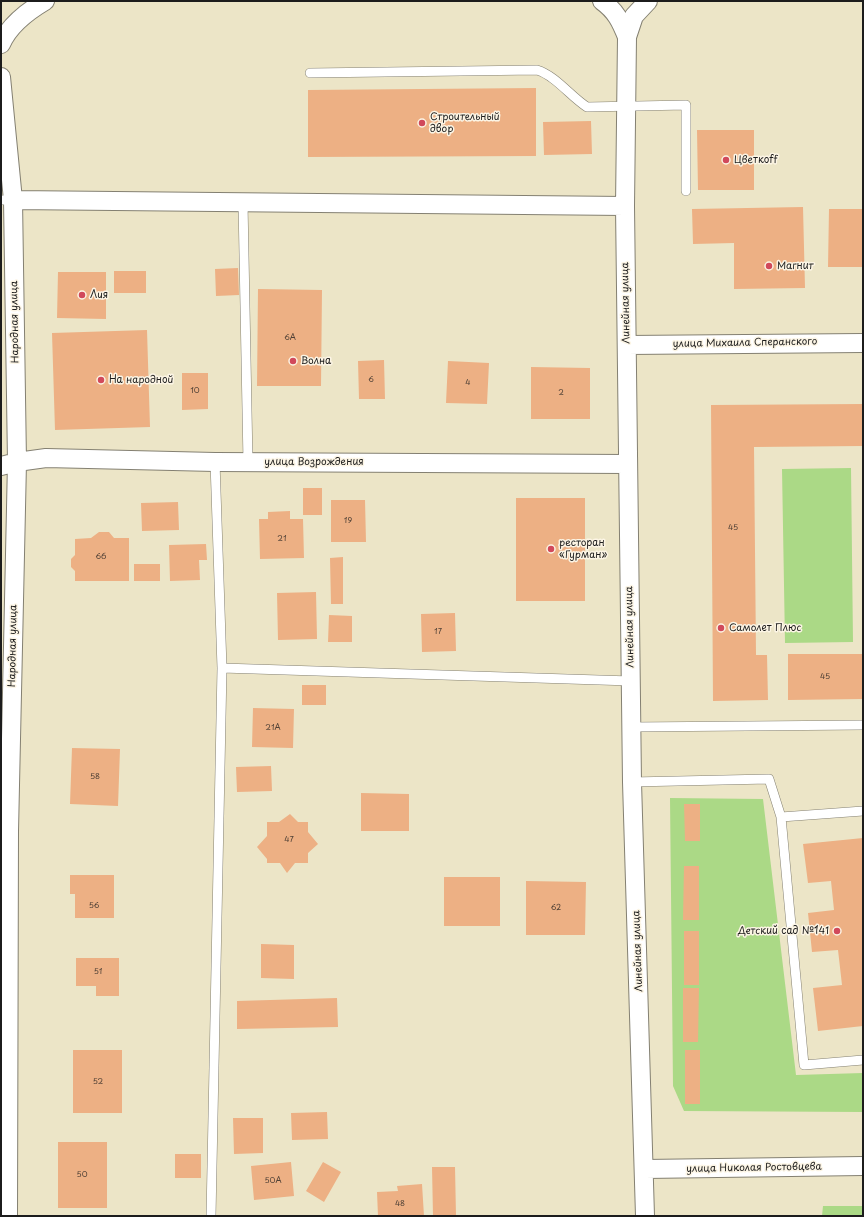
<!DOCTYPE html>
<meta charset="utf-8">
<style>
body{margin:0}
#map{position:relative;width:864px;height:1217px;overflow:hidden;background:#ece5c7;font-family:"Playpen Sans",sans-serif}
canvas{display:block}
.frame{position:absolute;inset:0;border:2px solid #1c1c1c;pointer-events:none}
</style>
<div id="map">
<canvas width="864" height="1217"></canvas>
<div class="frame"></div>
</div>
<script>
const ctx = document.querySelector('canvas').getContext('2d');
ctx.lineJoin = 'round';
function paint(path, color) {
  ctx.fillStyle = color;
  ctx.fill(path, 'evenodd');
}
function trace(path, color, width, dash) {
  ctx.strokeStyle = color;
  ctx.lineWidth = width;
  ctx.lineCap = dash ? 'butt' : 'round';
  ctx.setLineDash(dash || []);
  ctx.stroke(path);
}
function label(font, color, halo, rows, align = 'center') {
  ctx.font = font + ' "Playpen Sans",sans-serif';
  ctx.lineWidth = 3;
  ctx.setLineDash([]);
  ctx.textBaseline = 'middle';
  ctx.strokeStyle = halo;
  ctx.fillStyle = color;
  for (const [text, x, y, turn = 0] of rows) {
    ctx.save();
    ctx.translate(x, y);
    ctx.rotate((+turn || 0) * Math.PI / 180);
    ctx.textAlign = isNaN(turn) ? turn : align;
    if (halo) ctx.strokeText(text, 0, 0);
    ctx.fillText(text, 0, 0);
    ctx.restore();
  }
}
paint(new Path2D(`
 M 851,468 L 853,642 L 785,643 L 782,469 Z
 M 670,798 L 763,799 L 796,1075 L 863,1073 L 863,1112 L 684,1111 L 673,1086 Z
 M 823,1206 L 863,1206 L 863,1216 L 822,1216 Z`), '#abd986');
paint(new Path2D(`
 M 536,88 L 536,156 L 308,157 L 308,90 Z
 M 591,121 L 592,154 L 544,155 L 543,122 Z
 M 697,130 L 754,130 L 754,190 L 698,190 Z
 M 803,207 L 805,288 L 734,289 L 734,243 L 693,244 L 692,209 Z
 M 829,209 L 863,209 L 863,267 L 828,267 Z
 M 238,268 L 239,295 L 216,296 L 215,269 Z
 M 114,271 L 146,271 L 146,293 L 114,293 Z
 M 58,272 L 106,272 L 106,319 L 57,318 Z
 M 258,289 L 322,290 L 321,386 L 257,386 Z
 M 147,330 L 150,427 L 55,430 L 52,333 Z
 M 384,360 L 385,399 L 359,399 L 358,361 Z
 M 448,361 L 489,363 L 487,404 L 446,403 Z
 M 531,367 L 590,368 L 590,419 L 531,419 Z
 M 182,373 L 208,373 L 208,409 L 182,410 Z
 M 863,404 L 863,446 L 754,447 L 756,655 L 767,655 L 768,700 L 713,701 L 711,405 Z
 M 303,488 L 322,488 L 322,515 L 303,515 Z
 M 516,498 L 585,498 L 585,601 L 516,601 Z
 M 331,500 L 365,500 L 366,542 L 331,542 Z
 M 178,502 L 179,530 L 142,531 L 141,503 Z
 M 290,511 L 290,519 L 303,519 L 304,558 L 260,559 L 259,519 L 268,519 L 268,512 Z
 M 99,532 L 109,532 L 114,538 L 129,538 L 129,581 L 75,581 L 75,571 L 71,567 L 71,559 L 75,555 L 75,539 L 91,538 Z
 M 206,544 L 207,560 L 199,560 L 200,580 L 170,581 L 169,545 Z
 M 343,557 L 343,604 L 331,604 L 330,558 Z
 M 134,564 L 160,564 L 160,581 L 134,581 Z
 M 316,592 L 317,639 L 278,640 L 277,593 Z
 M 455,613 L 456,651 L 422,652 L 421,614 Z
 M 329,615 L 352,616 L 352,642 L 328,642 Z
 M 788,654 L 863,654 L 863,699 L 788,700 Z
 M 302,685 L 326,685 L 326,705 L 302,705 Z
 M 253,708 L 294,709 L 293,748 L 252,747 Z
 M 72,748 L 120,749 L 118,806 L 70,804 Z
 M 271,766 L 272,791 L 237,792 L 236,767 Z
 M 361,793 L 409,794 L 409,831 L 361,831 Z
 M 684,804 L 700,804 L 700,841 L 685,841 Z
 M 290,814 L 298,822 L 308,822 L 308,832 L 318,844 L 308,853 L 308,863 L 295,863 L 287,873 L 280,863 L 267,863 L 267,859 L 257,847 L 267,836 L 267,822 L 279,822 Z
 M 863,838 L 863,1026 L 818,1031 L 813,988 L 842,985 L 838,950 L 812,952 L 808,913 L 834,910 L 831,881 L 808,883 L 803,844 Z
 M 684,866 L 699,866 L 699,920 L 683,920 Z
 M 70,875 L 114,875 L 114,918 L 75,918 L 75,894 L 70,894 Z
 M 444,877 L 500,877 L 500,926 L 444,926 Z
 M 526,881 L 586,882 L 585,935 L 526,935 Z
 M 684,931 L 699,931 L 699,985 L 684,985 Z
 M 261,944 L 294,945 L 294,979 L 261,978 Z
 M 76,958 L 119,958 L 119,996 L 96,996 L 96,986 L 76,986 Z
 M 683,988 L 699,988 L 698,1042 L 683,1042 Z
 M 337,998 L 338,1027 L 237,1029 L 237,1001 Z
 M 73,1050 L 122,1050 L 122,1113 L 73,1113 Z
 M 685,1050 L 700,1050 L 700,1104 L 685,1104 Z
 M 327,1112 L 328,1139 L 292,1140 L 291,1113 Z
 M 233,1118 L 263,1118 L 263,1153 L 234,1154 Z
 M 58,1142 L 107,1142 L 107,1208 L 58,1208 Z
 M 175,1154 L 201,1154 L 201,1178 L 175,1178 Z
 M 291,1162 L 294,1196 L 254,1200 L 251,1166 Z
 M 323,1162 L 341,1172 L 324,1202 L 306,1191 Z
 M 432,1167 L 455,1167 L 456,1216 L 433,1216 Z
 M 422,1184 L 424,1216 L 378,1216 L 377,1192 L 398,1191 L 397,1186 Z`), '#edb084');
const service = new Path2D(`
 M 310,73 L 537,70 C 556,76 570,96 587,107 L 686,105 L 686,191
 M 1,200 L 13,200
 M 243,203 L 248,462
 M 222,668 L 631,681
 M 632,727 L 863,725
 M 632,782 L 769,779 L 781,817 L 804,1065 L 863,1060
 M 781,817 L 863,811
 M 211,1216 L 222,668 L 215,462`);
const minor = new Path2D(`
 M 602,1 C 616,11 621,22 627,37
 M 1,44 C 9,26 28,11 45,1
 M 1,77 L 13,200 L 17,462 L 9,831 L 8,1216
 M 13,200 L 625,206
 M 627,345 L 863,343
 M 1,466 L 17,462 L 46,458 L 215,462 L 628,464
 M 645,1169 L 863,1166
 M 645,1216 L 632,782 L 625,206 L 627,37 L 634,16 L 648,1`);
trace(service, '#848072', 10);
trace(minor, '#848072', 20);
trace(service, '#fff', 9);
trace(minor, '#fff', 18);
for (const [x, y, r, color] of [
 [422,123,4,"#d1495b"],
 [726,160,4,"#d1495b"],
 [769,266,4,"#d1495b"],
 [82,295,4,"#d1495b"],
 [293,361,4,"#d1495b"],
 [101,380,4,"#d1495b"],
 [551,549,4,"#d1495b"],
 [721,628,4,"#d1495b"],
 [837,931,4,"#d1495b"]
]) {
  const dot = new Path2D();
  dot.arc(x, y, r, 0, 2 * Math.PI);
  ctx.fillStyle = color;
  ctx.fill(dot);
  trace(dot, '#fcf5e5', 1.5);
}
label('8px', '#504136', null, [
 ["6А",290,338],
 ["6",371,380],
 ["4",468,383],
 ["10",195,391],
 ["2",561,393],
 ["19",348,521],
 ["45",733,528],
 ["21",282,539],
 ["66",101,557],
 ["17",438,632],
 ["45",825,677],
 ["21А",273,728],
 ["58",95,777],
 ["47",289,840],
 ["56",94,906],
 ["62",556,908],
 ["51",98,972],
 ["52",98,1082],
 ["50",82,1175],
 ["50А",273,1181],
 ["48",400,1204]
]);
label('10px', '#1c1c1c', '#fcf5e5', [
 ["Строительный",430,117],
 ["двор",430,129],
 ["Цветкоff",734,160],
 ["Магнит",777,266],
 ["Лия",90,295],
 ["Волна",301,361],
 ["На народной",109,380],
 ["ресторан",559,543],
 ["«Гурман»",559,555],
 ["Самолет Плюс",729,628],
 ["Детский сад №141",829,931,"right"]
], 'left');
label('10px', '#1c1c1c', '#fcf5e5', [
 ["Линейная улица",626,303,-91],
 ["Народная улица",15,322,-91],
 ["улица Михаила Сперанского",745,343,-1],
 ["улица Возрождения",314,462],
 ["Линейная улица",630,627,-91],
 ["Народная улица",13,646,-89],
 ["Линейная улица",638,951,-92],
 ["улица Николая Ростовцева",754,1168,-1]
]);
</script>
